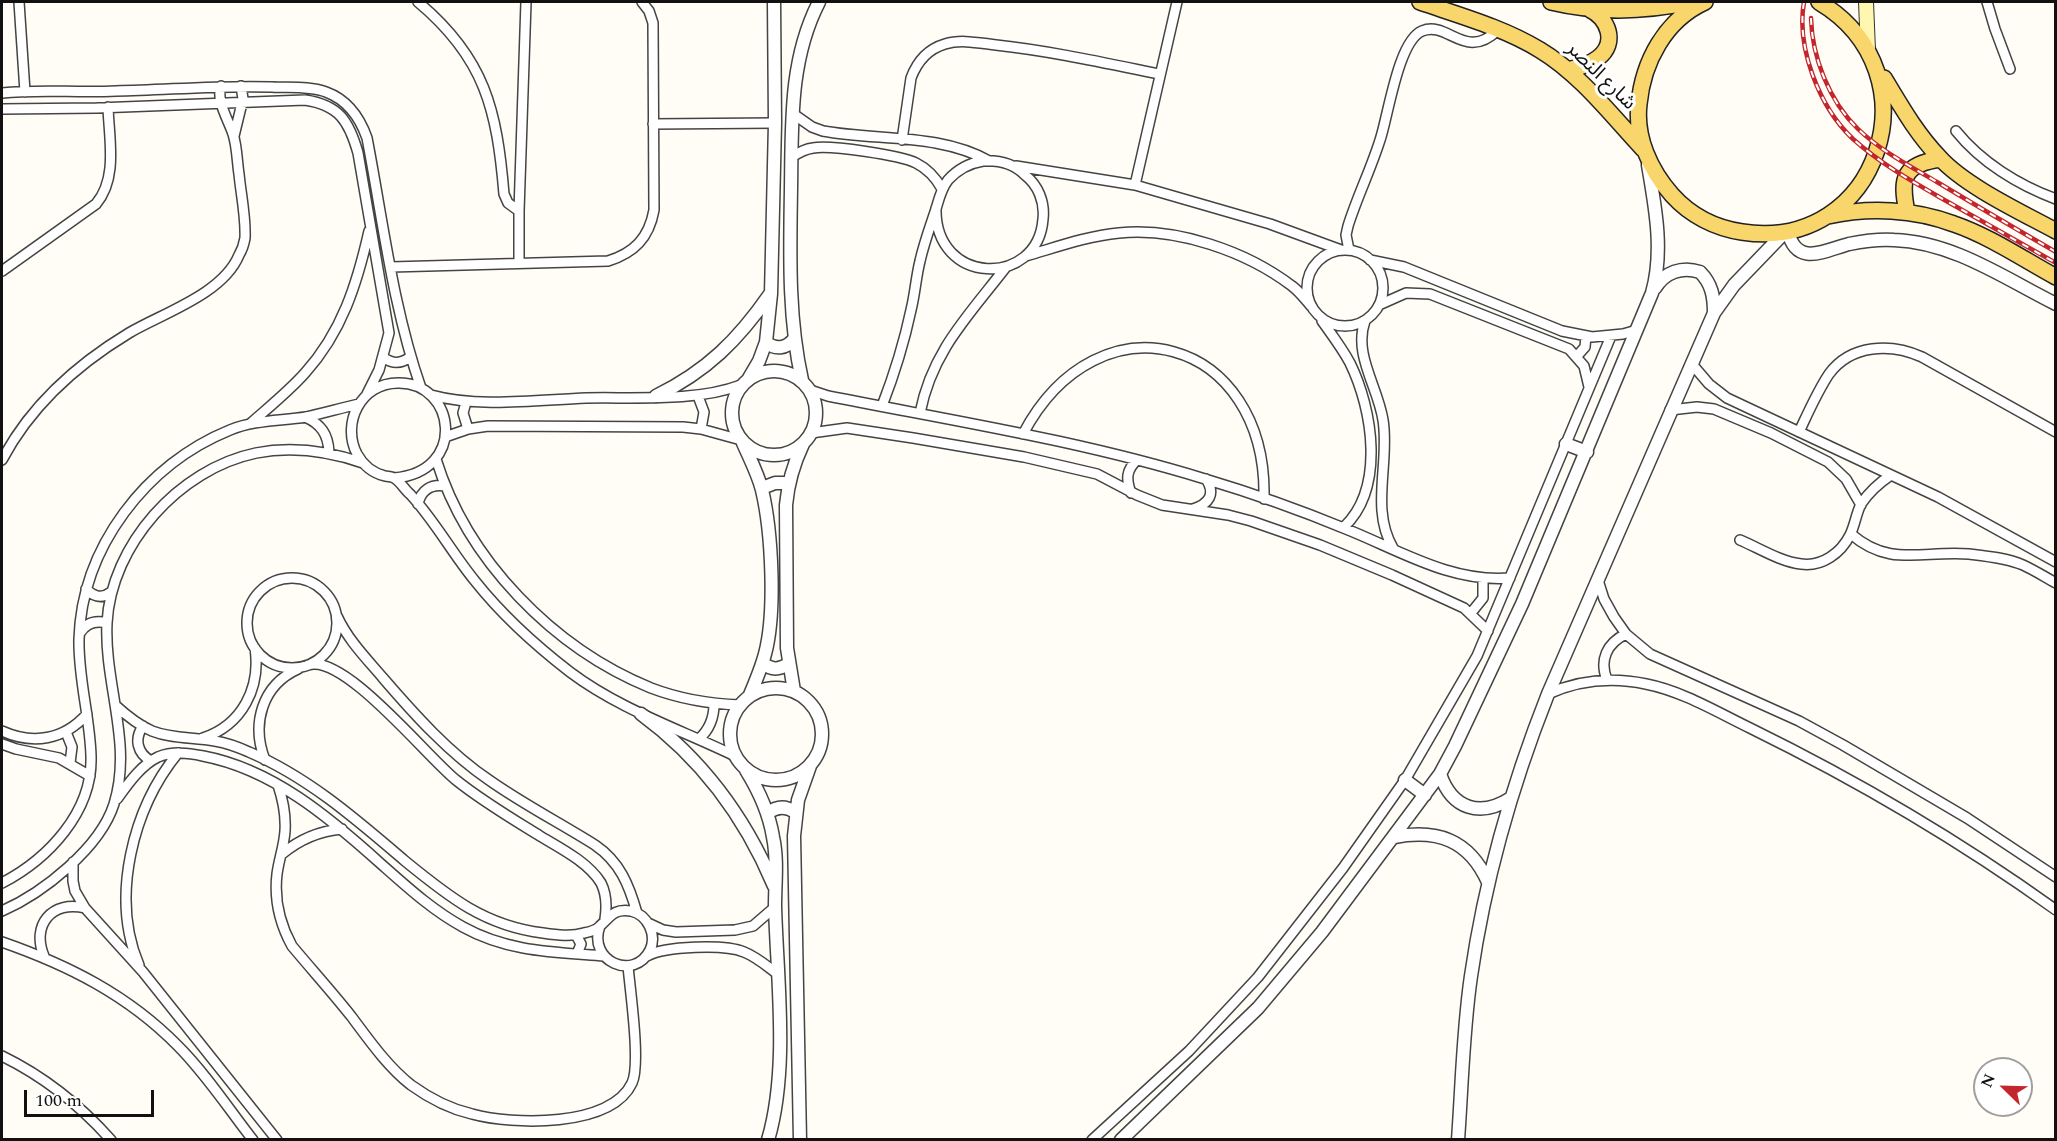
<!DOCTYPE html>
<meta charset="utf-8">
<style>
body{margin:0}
#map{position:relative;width:2057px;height:1141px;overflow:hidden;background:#fffdf5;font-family:Spectral,serif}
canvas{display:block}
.frame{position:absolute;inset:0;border:3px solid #111;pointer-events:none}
.north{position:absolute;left:1973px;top:1057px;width:60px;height:60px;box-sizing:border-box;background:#fff;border:2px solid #a0a0a0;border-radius:50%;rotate:293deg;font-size:16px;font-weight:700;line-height:24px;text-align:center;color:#111}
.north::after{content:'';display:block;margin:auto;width:21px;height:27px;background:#c4262e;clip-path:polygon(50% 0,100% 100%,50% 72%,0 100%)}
.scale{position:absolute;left:24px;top:1090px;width:130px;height:27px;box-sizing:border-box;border:3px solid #111;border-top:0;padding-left:8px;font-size:18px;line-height:21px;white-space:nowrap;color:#111;-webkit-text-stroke:4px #fff;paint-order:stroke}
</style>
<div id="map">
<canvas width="2057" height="1141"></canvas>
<div class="frame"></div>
<div class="north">N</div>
<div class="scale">100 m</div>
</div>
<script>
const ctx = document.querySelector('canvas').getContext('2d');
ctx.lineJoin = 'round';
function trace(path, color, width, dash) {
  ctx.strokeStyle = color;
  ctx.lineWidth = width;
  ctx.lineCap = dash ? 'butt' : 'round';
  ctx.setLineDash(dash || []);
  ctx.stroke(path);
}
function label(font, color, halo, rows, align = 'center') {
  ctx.font = font + ' Spectral,"Noto Sans Arabic",serif';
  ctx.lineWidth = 6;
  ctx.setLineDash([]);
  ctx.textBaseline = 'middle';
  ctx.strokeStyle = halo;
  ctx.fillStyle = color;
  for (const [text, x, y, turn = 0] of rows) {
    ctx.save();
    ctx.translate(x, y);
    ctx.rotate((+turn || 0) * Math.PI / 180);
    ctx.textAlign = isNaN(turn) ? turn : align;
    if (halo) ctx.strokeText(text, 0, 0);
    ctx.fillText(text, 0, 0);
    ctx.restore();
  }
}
const minor = new Path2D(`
 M 19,2 L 25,92
 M 418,2 C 485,58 497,110 504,194 L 508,203 L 519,211
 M 1987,2 L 1995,29 L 2010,69
 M 2,93 C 39,89 78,93 116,91 C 168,90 220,85 272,87 C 290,88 309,86 326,92 C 348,100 360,118 367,138 C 383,221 393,308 421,388
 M 2,109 L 97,108 L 305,100 C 339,105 349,121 358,153 L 389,333 L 379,370 L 367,394
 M 792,113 L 812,127 L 823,131 C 878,141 939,133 989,161
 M 653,124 L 775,123
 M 1956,131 C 1981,162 2018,185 2056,199
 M 234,136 L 243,99 L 241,86
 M 902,140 L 911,78 C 917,62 928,49 945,44 C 961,39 979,43 996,45 C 1051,51 1105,63 1159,74
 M 792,157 C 798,153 805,149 813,148 C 831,145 900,155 916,163 C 928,169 936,178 942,189
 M 1016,166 L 1135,185 L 1270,224 L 1341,250
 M 1135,185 L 1177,2
 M 1349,250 L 1346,235 L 1348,226 C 1357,197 1371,169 1380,140 C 1388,117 1398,41 1422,31 C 1448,20 1465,62 1498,30
 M1307 288a38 38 0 1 1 76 0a38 38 0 1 1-76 0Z
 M 1026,256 C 1057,247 1087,236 1119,233 C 1176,227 1246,251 1292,286 C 1299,291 1305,299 1311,306
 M 1370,260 L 1404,267 L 1562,331 L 1592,337 L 1623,334 L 1637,330
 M 519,263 L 519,211 L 526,2
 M 391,267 L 608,261 C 634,253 649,238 654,210 L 653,23 L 649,11 L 642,2
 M 2,271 L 96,204 C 118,178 109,139 108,107
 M 1379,305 L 1406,293 L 1430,294 L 1569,349 L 1584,366 L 1589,387
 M 1322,321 C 1332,335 1342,348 1350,363 C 1373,410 1385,488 1344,527
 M 1365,321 C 1353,354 1378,387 1383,420 C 1390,462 1370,509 1393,548
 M 1577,356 L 1585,347 L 1586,336
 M 384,358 C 393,364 401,364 410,357
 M 1691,363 L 1709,384 L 1727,398 L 1938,497 L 2056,562
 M 810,390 L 828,396 C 954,421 1082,441 1205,479 C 1252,493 1300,510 1346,529 C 1399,550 1451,583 1510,578
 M 431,395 C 478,408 537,400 586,398 C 635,397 696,402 741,385
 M 698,396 L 704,412 L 701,429
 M 466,402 L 463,413 L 468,429
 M 882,406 C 894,375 904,343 911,310 C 915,294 916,277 920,261 C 924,243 930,227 936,209 C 939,199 941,189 948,180 C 957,170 970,163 983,161 C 999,160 1014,164 1025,175 C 1038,185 1045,202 1043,219 C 1038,288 934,286 936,208
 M 1670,410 L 1697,407 L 1714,409 L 1771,433 L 1828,462 L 1846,479 L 1861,505
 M 920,413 C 932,351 969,315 1006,267
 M 305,417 C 321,424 328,434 329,452
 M 251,423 C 269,407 289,391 305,373 C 342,332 357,284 369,231
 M 1799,432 C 1808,413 1817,392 1829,374 C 1851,344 1891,343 1922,357 L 2056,432
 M 811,433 L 847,428 L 913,438 L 1024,457 L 1097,474 L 1137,495 L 1162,505 L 1228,515 L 1251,521 L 1320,545 L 1392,575 L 1464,608 L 1488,631
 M 1023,434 C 1099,290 1268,337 1264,499
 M 445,437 L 468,429 L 488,426 L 683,427 L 701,429 L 741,440
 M 436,459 C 467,560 553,648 651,688 C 680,699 710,704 740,705
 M 2,460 C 31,405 76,365 129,333 C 163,313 223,294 239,255 C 242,250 244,244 245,238 C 246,217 241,195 239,174 C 237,161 237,146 233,134 C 228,119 216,101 221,86
 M 394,478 C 468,472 456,382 398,383 C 361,383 341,423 357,454 C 363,465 373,473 385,476 C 386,476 393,477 394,478 C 400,481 405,490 410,494 C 435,521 452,553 475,581 C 502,615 535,645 570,672 C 619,709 679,729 735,756
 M 1131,493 C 1126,479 1126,470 1137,460
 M 418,504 C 421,490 431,484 445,486
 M 1193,509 C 1209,504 1216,494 1206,479
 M 1851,534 C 1890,568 1923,550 1969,554 C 1986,556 2007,558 2023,565 C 2034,570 2045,577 2056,583
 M 1740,540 C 1759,548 1781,562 1801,564 C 1822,567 1841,553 1850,535 C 1855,525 1856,514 1861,504 C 1869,492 1879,483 1891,475
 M247 623a45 45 0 1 1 90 0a45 45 0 1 1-90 0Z
 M 1598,580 L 1604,599 L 1614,617 L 1626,634 L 1650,654 L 1799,721 L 1843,745 L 1967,818 L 2056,877
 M 86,589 C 94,597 102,599 111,592
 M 1471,613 L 1483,598 L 1483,578
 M 337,616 C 348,640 366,658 383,678 C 414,714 449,753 489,780 C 523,804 560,823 595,845 C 620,862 629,885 637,913
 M 80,633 C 86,623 95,620 107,623
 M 308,665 C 344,653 427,757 456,780 C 482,801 511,818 540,836 C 560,848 588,862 601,883 C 607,895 607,906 605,919
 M 1607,680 C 1599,660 1607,643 1626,634
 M 1548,694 C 1579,680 1612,677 1646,684 C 1682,691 1717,712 1750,728 C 1856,780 1960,841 2056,910
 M 115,705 C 126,715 138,725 152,731 C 172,739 194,737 215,741 C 227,743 238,747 249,752 C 308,777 357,820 405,861 C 449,897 485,926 543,933 C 557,935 571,937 584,933 C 589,932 597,930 600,926 C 610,917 614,908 631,911 C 648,915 657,935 650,950 C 634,982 587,961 600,926
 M 143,726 C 134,739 137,753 151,761
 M 2,731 C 33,745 64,740 87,714
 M 66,732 L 72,747 L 70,763
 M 203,738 C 242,725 261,688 255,648
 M 699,739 C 710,729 714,718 714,704
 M 2,744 L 16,749 L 59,758 L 90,776
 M 265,760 C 251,724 262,685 298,669
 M 278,785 C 283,800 286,815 285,831 C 284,846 279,859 277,874 C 274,899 280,924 292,946 C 312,970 332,992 351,1016 C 369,1040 387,1066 411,1085 C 429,1098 450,1109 472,1114 C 512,1125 611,1128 632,1083 C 641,1064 630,990 628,966
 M 117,799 C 128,784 141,765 158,757 C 173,751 188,753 203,756 C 272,769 329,817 380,863 C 406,886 432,910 463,927 C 508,952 554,952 604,956
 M 282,854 C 300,839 319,831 342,829
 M 73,862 L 73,881 L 75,891 L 85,908 L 143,972 L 277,1140
 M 2,883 C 48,859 93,812 91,756 C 90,717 78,678 79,639 C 82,547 146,464 230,430 C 254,420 280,421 306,417 C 324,413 341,408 359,404
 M 2,911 C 43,893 100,848 114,804 C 133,744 104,684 107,623 C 111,545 179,469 256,453 C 292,446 328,451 363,463
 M 648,923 L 663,930 L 676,932 L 735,930 L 753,926 L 775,907
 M 576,935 L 581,944 L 577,954
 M 2,942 C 68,965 128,995 178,1046 C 206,1074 228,1108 253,1140
 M 44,956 C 31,925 52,900 85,908
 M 647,956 C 665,946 725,944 744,952 C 757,957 768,967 779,975
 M 139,965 C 110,897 133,808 178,753
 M 2,1056 C 45,1077 79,1104 111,1140
 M 1092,1140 L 1189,1051 L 1258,977 L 1343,868 L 1405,780 L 1477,656 L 1611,336`);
const tertiary = new Path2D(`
 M 1788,231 C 1796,268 1826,250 1849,244 C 1864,241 1879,239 1894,240 C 1953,242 2004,278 2056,304
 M 1655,288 C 1665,272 1682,266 1700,272 C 1712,284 1714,297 1714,313
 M 766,342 C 775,350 786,349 794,339
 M732 413a42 42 0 1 1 84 0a42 42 0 1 1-84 0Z
 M 749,378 L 759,361 L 766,342 L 771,294 L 775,123 L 774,2
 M 802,380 C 788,318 790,253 791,189 C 792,125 789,60 819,2
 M 656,396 C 707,371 738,340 770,294
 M 743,443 C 750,459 758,474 762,490 C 772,532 776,613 765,654 C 761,669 755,683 749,697
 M 1566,444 L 1587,452
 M 762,488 L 775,483 L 788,483
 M 763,663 C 771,670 779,670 788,664
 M730 734a46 46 0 1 1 92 0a46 46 0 1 1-92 0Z
 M 794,691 L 787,648 L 786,505 C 788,483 793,465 803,444
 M 641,714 C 701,758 745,817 774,886
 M 746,770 C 759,791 769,812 773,837 C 778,860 775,883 775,906 C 777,979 789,1069 768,1140
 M 1440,774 C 1452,809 1480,818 1511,798
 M 1405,780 L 1425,795
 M 768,813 C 777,806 786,806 795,812
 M 1394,837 C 1438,829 1469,840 1488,882
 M 800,1140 L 794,836 L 798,800 L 810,766
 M 1121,1140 L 1258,1008 L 1322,932 L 1440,774 L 1455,746 L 1522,604 L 1652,293 C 1664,251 1655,206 1648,165
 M 1458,1140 C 1462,1085 1463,1030 1471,976 C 1485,879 1512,785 1548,694 L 1714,313 L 1734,285 L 1785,232`);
const secondary = new Path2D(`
 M 1866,2 L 1868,50`);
const primary = new Path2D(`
 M 1420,2 C 1461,16 1504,28 1540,50 C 1580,74 1612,116 1643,149
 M 1551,2 C 1597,13 1644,12 1690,2
 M 1705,2 C 1665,20 1643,62 1639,104 C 1635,137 1650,170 1672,195 C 1690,215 1715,228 1742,232 C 1879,253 1938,73 1819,2
 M 1567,70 C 1577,68 1589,65 1598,58 C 1618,43 1608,18 1589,9
 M 1884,78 C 1901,106 1916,133 1939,157 C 1965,186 2021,212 2056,231
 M 1907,212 C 1900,178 1903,164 1941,159
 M 1828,216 C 1869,207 1914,209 1954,224 C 1989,236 2023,259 2056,277`);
trace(minor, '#444', 12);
trace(tertiary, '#444', 15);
trace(secondary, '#333', 16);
trace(primary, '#222', 18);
trace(minor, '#fff', 9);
trace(tertiary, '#fff', 12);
trace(secondary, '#fff6b0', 14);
trace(primary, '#f9d66b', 15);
const rail = new Path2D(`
 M 1804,2 C 1796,47 1819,107 1853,139 C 1882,165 1915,183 1948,202 C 1984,222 2020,243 2056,263
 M 1811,18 C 1812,57 1829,101 1858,129 C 1881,151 1910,166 1937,182 C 1977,206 2016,229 2056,252`);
trace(rail, '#c4262e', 4.5);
trace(rail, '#fff', 2, [7]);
label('20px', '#111', '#fff', [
 ["شارع النصر",1600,77,44]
]);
</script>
